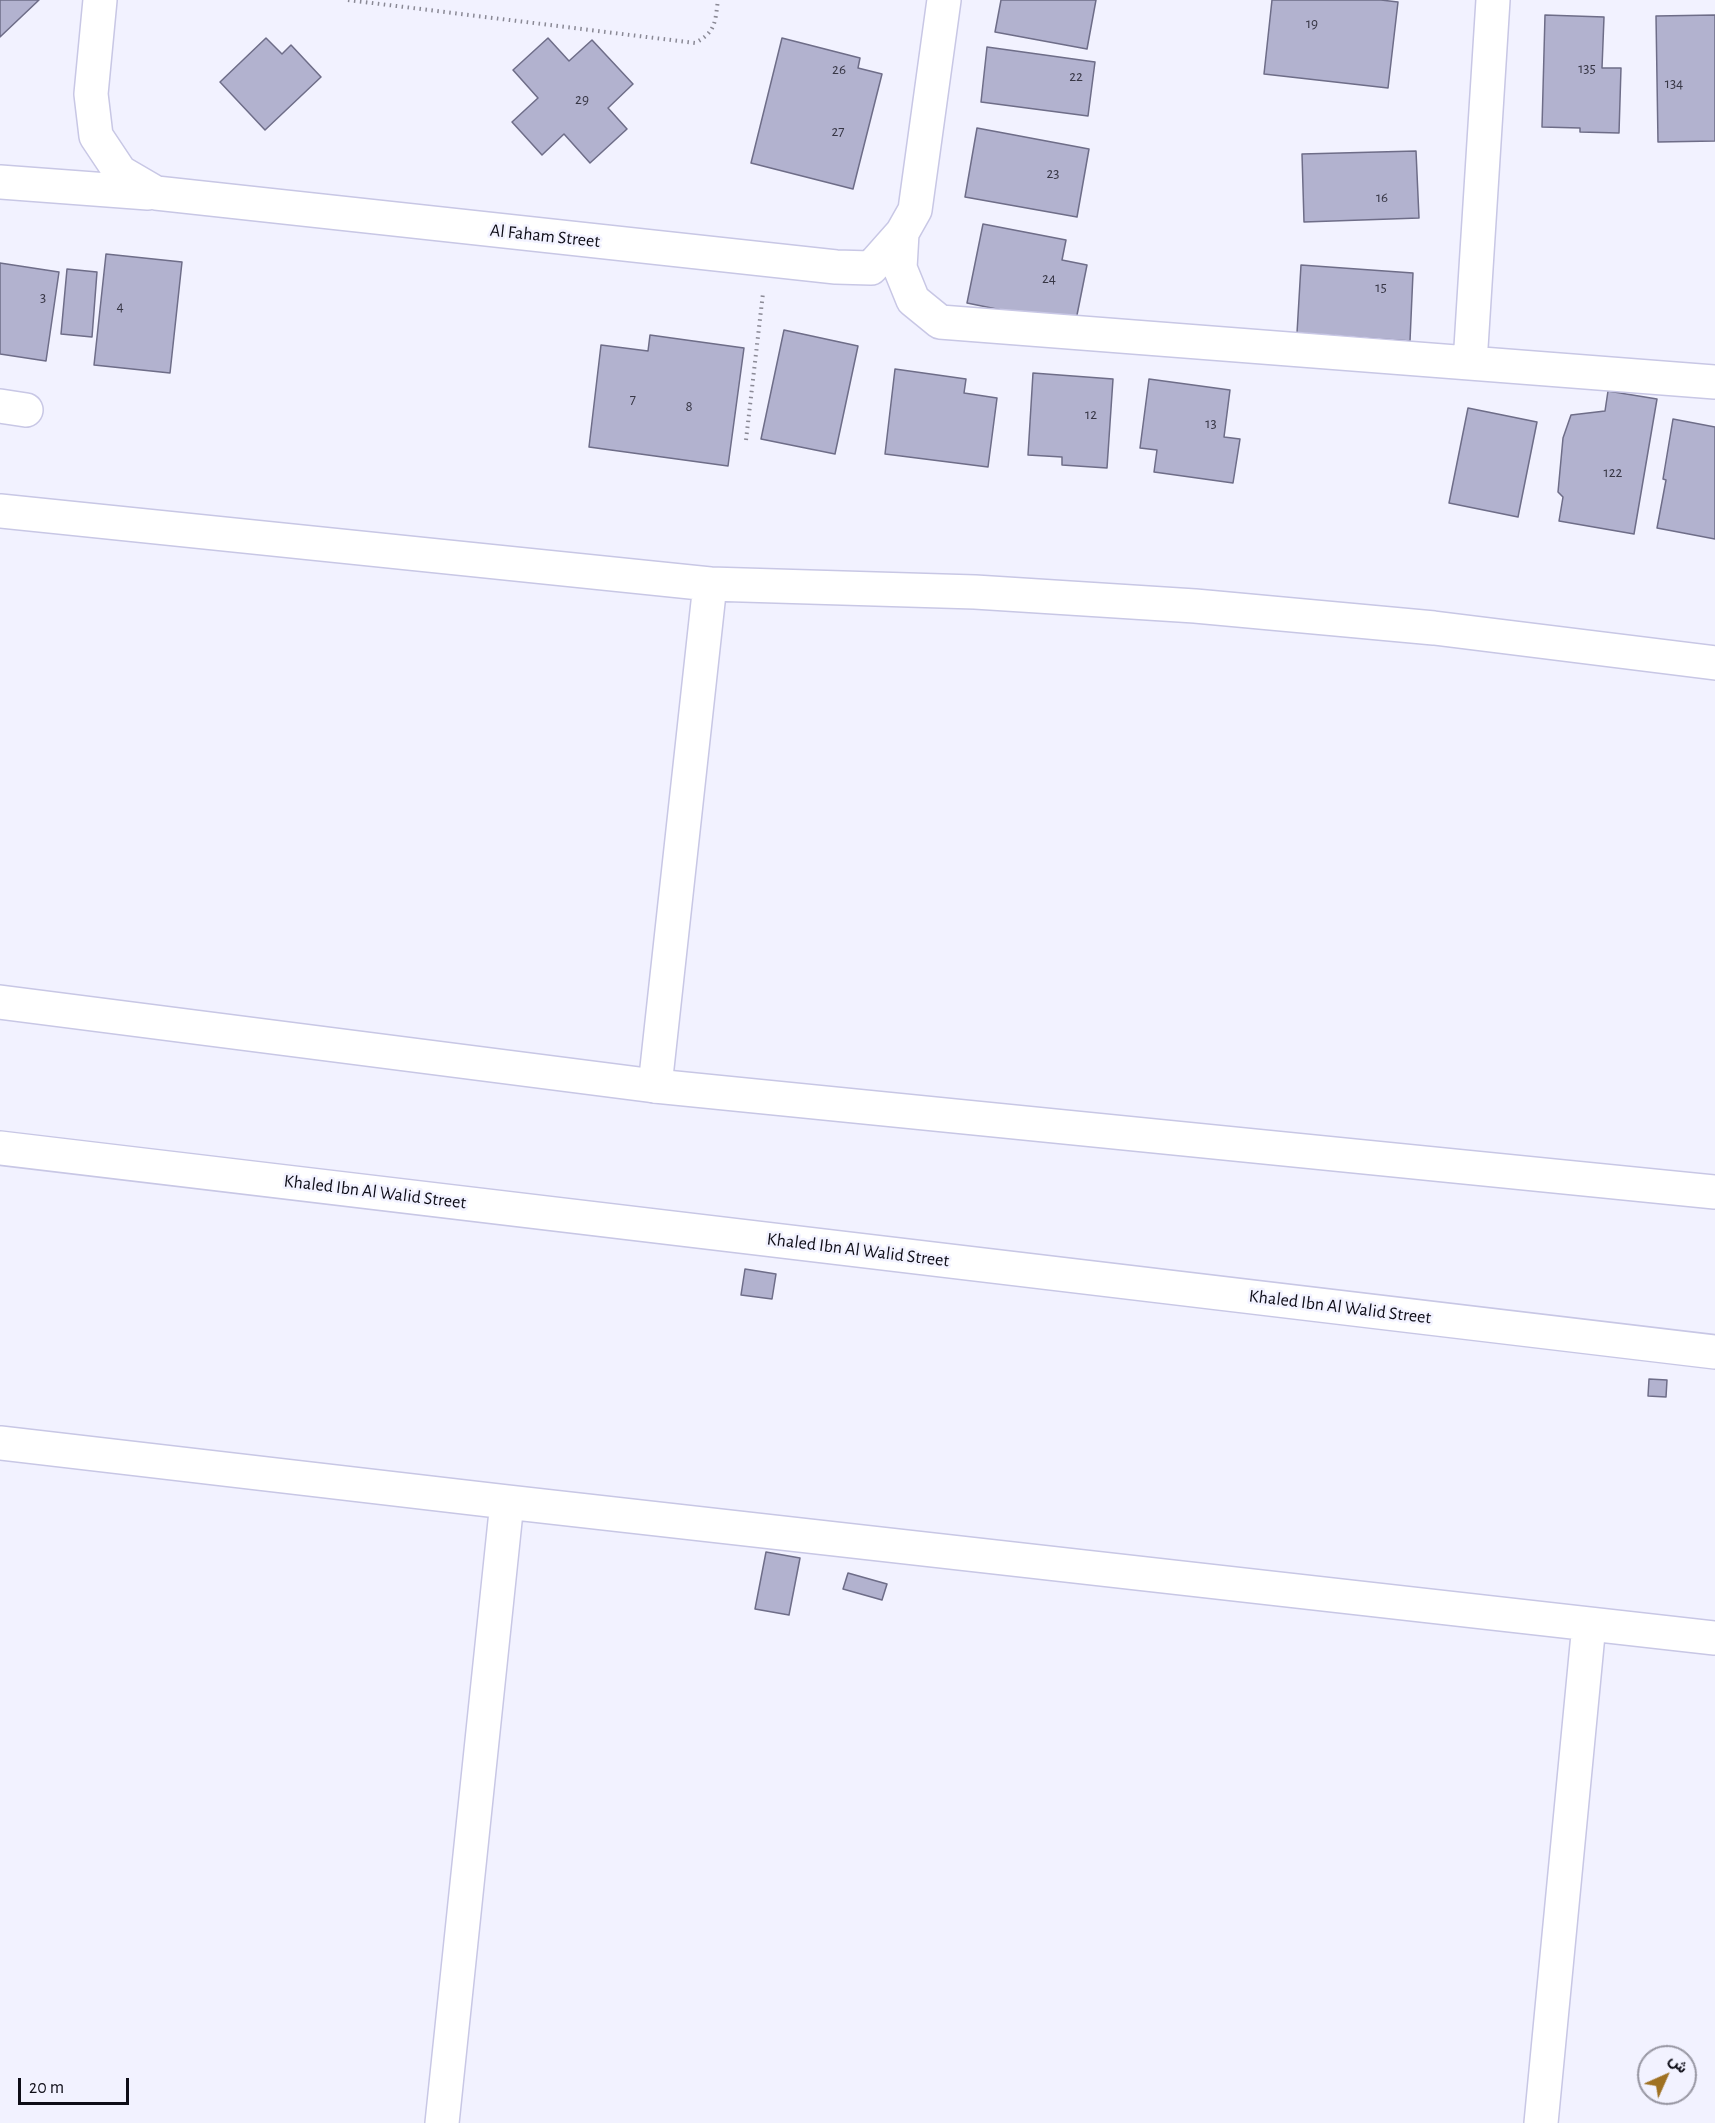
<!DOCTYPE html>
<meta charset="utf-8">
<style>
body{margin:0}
#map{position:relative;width:1715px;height:2123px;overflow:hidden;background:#f2f2ff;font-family:"Alegreya Sans",Vazirmatn,sans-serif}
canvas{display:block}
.north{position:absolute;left:1637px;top:2045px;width:60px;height:60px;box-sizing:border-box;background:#f2f2ff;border:2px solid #9796a2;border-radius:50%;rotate:45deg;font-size:16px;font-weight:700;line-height:24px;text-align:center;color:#0e0d17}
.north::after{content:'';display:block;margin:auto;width:21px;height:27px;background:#9f7122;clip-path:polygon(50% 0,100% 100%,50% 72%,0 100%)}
.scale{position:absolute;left:18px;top:2078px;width:111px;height:27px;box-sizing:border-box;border:3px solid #0e0d17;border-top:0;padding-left:8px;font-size:18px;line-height:21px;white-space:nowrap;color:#0e0d17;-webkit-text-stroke:4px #f2f2ff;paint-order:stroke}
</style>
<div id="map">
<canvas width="1715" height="2123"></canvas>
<div class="north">ش</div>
<div class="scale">20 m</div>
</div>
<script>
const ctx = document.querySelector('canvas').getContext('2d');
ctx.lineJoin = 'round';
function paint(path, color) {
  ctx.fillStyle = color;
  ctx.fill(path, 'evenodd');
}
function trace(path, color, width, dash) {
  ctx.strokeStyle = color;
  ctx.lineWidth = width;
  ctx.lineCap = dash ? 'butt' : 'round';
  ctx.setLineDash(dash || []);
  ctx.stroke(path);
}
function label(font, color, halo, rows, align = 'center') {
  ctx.font = font + ' "Alegreya Sans",sans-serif';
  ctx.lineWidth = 5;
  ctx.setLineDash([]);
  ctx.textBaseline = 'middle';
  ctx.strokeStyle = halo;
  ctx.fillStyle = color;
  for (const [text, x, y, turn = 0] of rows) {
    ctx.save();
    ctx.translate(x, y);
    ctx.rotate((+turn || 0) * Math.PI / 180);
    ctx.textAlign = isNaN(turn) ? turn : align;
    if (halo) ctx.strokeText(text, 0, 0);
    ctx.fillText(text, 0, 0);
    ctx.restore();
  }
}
const building = new Path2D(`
 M 0,0 L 39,0 L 0,37 Z
 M 1001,0 L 1096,0 L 1087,49 L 995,32 Z
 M 1272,0 L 1381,0 L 1398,2 L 1388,88 L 1264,74 Z
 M 1545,15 L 1604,17 L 1602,68 L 1621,68 L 1619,133 L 1580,132 L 1580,128 L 1542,127 Z
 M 1715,15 L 1715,141 L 1658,142 L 1656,16 Z
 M 266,38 L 282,54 L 291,45 L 321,77 L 265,130 L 220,82 Z
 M 548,38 L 569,61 L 592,40 L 633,84 L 608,108 L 627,129 L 590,163 L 564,134 L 542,155 L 512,122 L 538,98 L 513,70 Z
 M 782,38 L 860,58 L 858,68 L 882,74 L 853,189 L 751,163 Z
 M 987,47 L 1095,62 L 1088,116 L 981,102 Z
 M 977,128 L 1089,149 L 1077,217 L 965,197 Z
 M 1416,151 L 1419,218 L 1304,222 L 1302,154 Z
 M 983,224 L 1066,240 L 1062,260 L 1087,265 L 1075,325 L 967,303 Z
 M 106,254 L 182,262 L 170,373 L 94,365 Z
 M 0,263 L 59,272 L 46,361 L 0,354 Z
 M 1301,265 L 1413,273 L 1410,341 L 1297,333 Z
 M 67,269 L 97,272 L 92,337 L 61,334 Z
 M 784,330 L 858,346 L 835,454 L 761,439 Z
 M 650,335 L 744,348 L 728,466 L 589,447 L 601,345 L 648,351 Z
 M 895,369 L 966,379 L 964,393 L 997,398 L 988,467 L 885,454 Z
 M 1033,373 L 1113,379 L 1107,468 L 1062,465 L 1062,457 L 1028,455 Z
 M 1149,379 L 1230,390 L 1224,437 L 1240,439 L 1233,483 L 1154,472 L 1157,450 L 1140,448 Z
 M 1608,391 L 1657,399 L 1634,534 L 1559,521 L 1563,497 L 1558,492 L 1563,438 L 1571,415 L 1605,411 Z
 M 1468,408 L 1537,422 L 1518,517 L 1449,503 Z
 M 1673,419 L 1715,427 L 1715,539 L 1657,528 L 1666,480 L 1663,479 Z
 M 745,1269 L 776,1274 L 772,1299 L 741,1295 Z
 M 1649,1379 L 1667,1380 L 1666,1397 L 1648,1396 Z
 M 766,1552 L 800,1558 L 789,1615 L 755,1609 Z
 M 848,1573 L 887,1584 L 882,1600 L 843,1589 Z`);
paint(building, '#b2b2cf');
trace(building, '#6e6d88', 1.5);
const street = new Path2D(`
 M 100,0 L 91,94 L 96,136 L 120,172 L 156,193 L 836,267 L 871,268 L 902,233 L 915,210 L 944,0
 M 0,182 L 148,193
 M 902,233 L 900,268 L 913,300 L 940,322 L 1715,382
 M 1470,363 L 1493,0
 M 0,406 L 26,410
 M 0,511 L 710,584 L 975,592 L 1195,606 L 1434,628 L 1715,663
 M 655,1086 L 710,584
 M 0,1443 L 507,1502 L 1715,1638
 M 442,2123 L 507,1502
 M 1541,2123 L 1589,1624`);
const secondary = new Path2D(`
 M 0,1002 L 655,1086 L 1715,1192
 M 0,1148 L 1715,1352`);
trace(street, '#c8c7e5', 36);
trace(secondary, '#c8c7e5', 36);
trace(new Path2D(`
 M 348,0 L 695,43 C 716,32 715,22 718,0
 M 746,440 L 763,293`), '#8a8995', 4, [1.5, 4.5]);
trace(street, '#fff', 33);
trace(secondary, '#fff', 33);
label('15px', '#373645', null, [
 ["19",1312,23],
 ["135",1587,68],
 ["26",839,69],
 ["22",1076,76],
 ["134",1674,83],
 ["29",582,99],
 ["27",838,131],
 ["23",1053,173],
 ["16",1382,197],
 ["24",1049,278],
 ["15",1381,287],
 ["3",43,297],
 ["4",120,306],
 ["7",633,399],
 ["8",689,406],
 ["12",1091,414],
 ["13",1211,423],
 ["122",1613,472]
]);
label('18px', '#0e0d17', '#f2f2ff', [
 ["Al Faham Street",545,236,6],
 ["Khaled Ibn Al Walid Street",375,1192,7],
 ["Khaled Ibn Al Walid Street",858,1250,7],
 ["Khaled Ibn Al Walid Street",1340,1307,7]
]);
</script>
